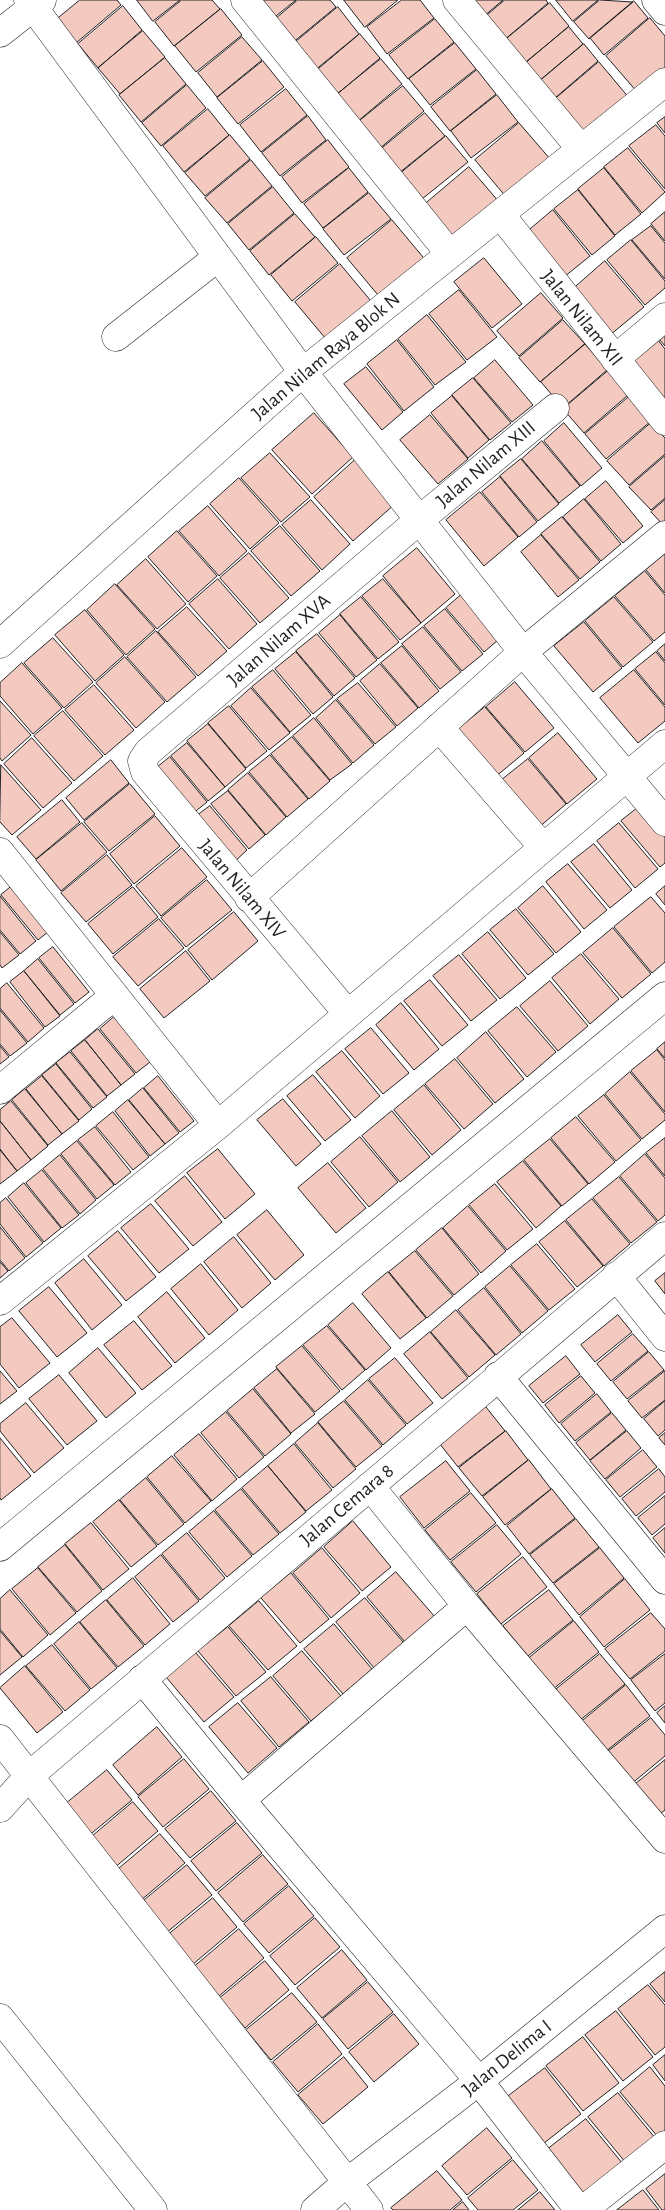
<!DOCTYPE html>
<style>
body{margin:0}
canvas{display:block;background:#fff}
</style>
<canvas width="665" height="2210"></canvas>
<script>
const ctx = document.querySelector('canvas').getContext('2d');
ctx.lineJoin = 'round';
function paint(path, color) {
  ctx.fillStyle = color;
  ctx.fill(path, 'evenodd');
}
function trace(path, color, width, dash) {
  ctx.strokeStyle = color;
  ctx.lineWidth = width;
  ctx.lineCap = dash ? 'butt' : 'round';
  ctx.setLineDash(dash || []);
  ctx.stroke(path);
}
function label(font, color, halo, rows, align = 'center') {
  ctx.font = font + ' "Alegreya Sans",sans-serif';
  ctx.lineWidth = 4;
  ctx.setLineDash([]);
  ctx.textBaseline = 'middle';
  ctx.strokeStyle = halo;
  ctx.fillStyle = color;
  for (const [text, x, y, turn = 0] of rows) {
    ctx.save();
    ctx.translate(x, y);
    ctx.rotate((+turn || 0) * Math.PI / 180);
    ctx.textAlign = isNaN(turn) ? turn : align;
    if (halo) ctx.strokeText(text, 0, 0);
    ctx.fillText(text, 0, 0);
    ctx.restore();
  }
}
const building = new Path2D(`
 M 80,0 L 117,0 L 121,5 L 76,43 L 56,20 Z
 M 137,0 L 180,0 L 153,21 Z
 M 182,0 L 212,0 L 220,9 L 174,46 L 155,22 Z
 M 254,0 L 296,0 L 271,20 Z
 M 298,0 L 330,0 L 336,7 L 291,44 L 272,22 Z
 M 344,0 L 398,0 L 365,27 Z
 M 402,0 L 420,0 L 434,18 L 387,54 L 367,27 Z
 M 469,0 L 503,0 L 483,17 Z
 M 505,0 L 546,0 L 548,3 L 503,41 L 484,18 Z
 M 556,0 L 598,0 L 573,21 Z
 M 600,0 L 633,2 L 589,39 L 574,22 Z
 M 634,1 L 648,18 L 604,55 L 590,38 Z
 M 550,3 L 569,26 L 524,64 L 504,41 Z
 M 123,6 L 142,30 L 98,68 L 78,44 Z
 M 338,7 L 359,34 L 314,71 L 292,45 Z
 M 221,9 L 242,35 L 196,72 L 175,46 Z
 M 650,18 L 665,36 L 665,70 L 638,93 L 606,56 Z
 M 435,19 L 454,42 L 408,79 L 389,55 Z
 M 569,27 L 583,44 L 539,81 L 524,64 Z
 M 143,31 L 165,57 L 120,94 L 98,68 Z
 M 360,34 L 380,58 L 335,96 L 315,72 Z
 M 242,37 L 262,60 L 217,97 L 198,73 Z
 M 455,43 L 476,69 L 430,105 L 409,79 Z
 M 584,44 L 598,61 L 555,98 L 540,81 Z
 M 165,58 L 186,84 L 141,122 L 119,95 Z
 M 381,59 L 402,84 L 357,122 L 335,96 Z
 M 263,61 L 284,87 L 238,124 L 217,98 Z
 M 599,62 L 630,99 L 585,136 L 554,100 Z
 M 477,70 L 496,94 L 450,131 L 431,107 Z
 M 187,85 L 206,108 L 161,146 L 142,123 Z
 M 403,86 L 424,111 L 379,149 L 357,123 Z
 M 286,89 L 307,115 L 261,152 L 240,125 Z
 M 497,95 L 518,122 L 471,158 L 451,131 Z
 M 208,109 L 229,135 L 184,172 L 163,146 Z
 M 425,113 L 445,136 L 399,173 L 380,150 Z
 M 308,116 L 326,140 L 280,176 L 262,153 Z
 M 665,117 L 665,133 L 657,123 Z
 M 519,123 L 551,160 L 507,198 L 475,160 Z
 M 656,125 L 665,136 L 665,189 L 629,146 Z
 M 230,135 L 250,159 L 205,196 L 185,173 Z
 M 446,136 L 468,162 L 422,199 L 401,173 Z
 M 328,140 L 349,167 L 302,203 L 282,177 Z
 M 628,148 L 665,192 L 642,213 L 604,167 Z
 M 251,160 L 272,186 L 227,223 L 205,198 Z
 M 469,167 L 500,203 L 455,241 L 424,205 Z
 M 349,168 L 368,192 L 323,228 L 304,204 Z
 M 604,168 L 641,214 L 615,235 L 578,189 Z
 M 273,187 L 294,213 L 249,250 L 228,224 Z
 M 578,190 L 615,236 L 592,255 L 554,209 Z
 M 369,193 L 391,219 L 344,255 L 323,229 Z
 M 553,210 L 590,256 L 564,277 L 527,232 Z
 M 665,212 L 665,241 L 651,224 Z
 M 295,214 L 315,237 L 269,275 L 250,251 Z
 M 392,220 L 428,263 L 383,301 L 347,258 Z
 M 651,226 L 665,243 L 665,279 L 632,240 Z
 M 316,237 L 338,263 L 292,301 L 271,275 Z
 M 631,240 L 665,281 L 665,288 L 645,305 L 607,260 Z
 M 484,258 L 522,304 L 492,328 L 454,282 Z
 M 605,261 L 644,307 L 610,335 L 572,290 Z
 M 340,264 L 376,307 L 331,345 L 295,302 Z
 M 459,290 L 497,337 L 467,360 L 429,314 Z
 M 541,293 L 563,318 L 519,356 L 497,331 Z
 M 427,315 L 466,362 L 435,385 L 398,339 Z
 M 563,320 L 585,344 L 540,382 L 519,358 Z
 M 665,334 L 665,346 L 659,339 Z
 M 397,340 L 434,387 L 404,411 L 367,364 Z
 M 658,340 L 665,349 L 665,403 L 631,361 Z
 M 585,344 L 607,370 L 563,408 L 541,382 Z
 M 495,360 L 533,405 L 512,422 L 474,378 Z
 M 366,367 L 403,412 L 382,430 L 344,384 Z
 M 608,371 L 628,395 L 584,433 L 563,409 Z
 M 473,378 L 511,423 L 490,440 L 452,395 Z
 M 452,396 L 489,440 L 468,458 L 431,413 Z
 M 630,396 L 651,421 L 606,459 L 585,434 Z
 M 314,413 L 353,457 L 312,494 L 272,450 Z
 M 430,415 L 468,459 L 438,484 L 400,440 Z
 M 564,423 L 602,468 L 581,486 L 544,441 Z
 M 651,423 L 665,438 L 665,454 L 629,485 L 607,461 Z
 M 542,441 L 580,486 L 559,503 L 522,459 Z
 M 270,453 L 310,497 L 281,522 L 241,478 Z
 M 665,456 L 665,498 L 651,510 L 629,487 Z
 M 521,459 L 559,504 L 538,521 L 500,476 Z
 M 355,460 L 395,504 L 353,541 L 314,497 Z
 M 500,477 L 537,522 L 519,537 L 482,492 Z
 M 239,478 L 279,523 L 250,549 L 210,504 Z
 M 606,481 L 643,526 L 623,543 L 585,499 Z
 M 480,492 L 518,537 L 484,566 L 446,520 Z
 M 584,499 L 621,544 L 601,561 L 563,517 Z
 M 311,500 L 350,544 L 322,570 L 282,525 Z
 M 665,500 L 665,527 L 651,512 Z
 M 208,506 L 247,551 L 219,576 L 179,531 Z
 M 562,517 L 600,562 L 580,579 L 541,534 Z
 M 280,526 L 320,571 L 291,596 L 251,551 Z
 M 177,531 L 217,576 L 188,602 L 148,557 Z
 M 541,535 L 579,580 L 558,597 L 521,552 Z
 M 417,548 L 455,594 L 421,623 L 383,576 Z
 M 249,553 L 289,598 L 260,623 L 220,578 Z
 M 665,554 L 665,593 L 646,570 Z
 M 146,559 L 186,604 L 157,629 L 117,585 Z
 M 645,571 L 665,595 L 665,632 L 654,641 L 615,596 Z
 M 218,579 L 257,624 L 229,649 L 189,604 Z
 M 383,579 L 421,623 L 400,640 L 362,596 Z
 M 115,584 L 155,629 L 126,655 L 87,610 Z
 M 467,590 L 504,635 L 484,652 L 446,608 Z
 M 361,597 L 399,642 L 378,659 L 340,614 Z
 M 614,597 L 653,642 L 623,667 L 585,621 Z
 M 187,607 L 227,651 L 198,676 L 158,632 Z
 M 445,609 L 483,654 L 462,671 L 424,626 Z
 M 85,610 L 124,655 L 95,681 L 55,635 Z
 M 340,615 L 377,660 L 356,677 L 319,633 Z
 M 584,622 L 622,668 L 593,692 L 554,646 Z
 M 423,627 L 461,672 L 440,689 L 402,644 Z
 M 156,631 L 196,677 L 167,702 L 127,657 Z
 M 317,634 L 355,678 L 334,696 L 296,651 Z
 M 53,638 L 93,682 L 64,708 L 24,663 Z
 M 665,644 L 665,661 L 657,651 Z
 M 402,646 L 439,691 L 419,708 L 381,663 Z
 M 296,652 L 333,697 L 313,714 L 275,669 Z
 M 656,652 L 665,663 L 665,705 L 635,669 Z
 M 125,657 L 165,702 L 136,728 L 96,683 Z
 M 22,663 L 62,708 L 33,734 L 0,696 L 0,683 Z
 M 380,664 L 418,708 L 397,726 L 360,681 Z
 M 273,670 L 311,715 L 290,732 L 252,687 Z
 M 634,670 L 665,707 L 665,721 L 638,743 L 600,698 Z
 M 515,682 L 554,728 L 525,752 L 486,707 Z
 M 358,683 L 396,727 L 375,744 L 337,699 Z
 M 94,685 L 134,730 L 105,755 L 65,710 Z
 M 251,688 L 290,733 L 269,750 L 231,706 Z
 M 336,700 L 374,745 L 353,763 L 316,718 Z
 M 0,701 L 31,735 L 2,761 L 0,758 Z
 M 229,706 L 267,751 L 246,768 L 208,723 Z
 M 485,707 L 524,753 L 494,778 L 455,732 Z
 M 63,711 L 103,756 L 74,781 L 34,736 Z
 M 314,718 L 352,764 L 330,780 L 293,736 Z
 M 208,724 L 246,769 L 225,787 L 187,741 Z
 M 558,733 L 597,779 L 567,804 L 529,758 Z
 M 292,737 L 330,781 L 309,799 L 271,754 Z
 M 32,738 L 72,783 L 43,808 L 4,764 Z
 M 187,743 L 225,787 L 208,801 L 171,756 Z
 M 270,755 L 308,799 L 287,817 L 249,772 Z
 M 170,757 L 207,802 L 191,815 L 154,770 Z
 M 528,759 L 566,804 L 537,829 L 498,783 Z
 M 111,760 L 129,783 L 84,820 L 66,798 Z
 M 1,765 L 41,810 L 12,835 L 0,822 Z
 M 248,773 L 286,817 L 266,835 L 228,790 Z
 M 130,784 L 155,814 L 109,851 L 84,822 Z
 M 228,791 L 265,835 L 249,849 L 211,804 Z
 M 62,800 L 80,822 L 36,859 L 17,837 Z
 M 644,803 L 665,828 L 665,863 L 660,867 L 621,821 Z
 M 210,806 L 247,850 L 232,864 L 194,818 Z
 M 155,816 L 180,846 L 134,884 L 110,854 Z
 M 82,823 L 107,852 L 61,891 L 36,860 Z
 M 619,823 L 658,869 L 635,888 L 597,841 Z
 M 594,844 L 632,890 L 610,908 L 571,862 Z
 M 182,848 L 207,877 L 161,916 L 136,886 Z
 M 107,855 L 132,885 L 86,922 L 61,893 Z
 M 568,864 L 607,910 L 584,929 L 546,882 Z
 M 207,880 L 232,910 L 186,947 L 161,918 Z
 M 18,881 L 54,927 L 38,940 L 1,895 Z
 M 543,886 L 581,932 L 556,953 L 518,908 Z
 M 665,886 L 665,905 L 656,894 Z
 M 133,887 L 158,917 L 113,954 L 88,924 Z
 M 0,896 L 36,941 L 20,954 L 0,930 Z
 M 651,897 L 665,913 L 665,962 L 652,973 L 614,927 Z
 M 516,909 L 554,954 L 528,975 L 490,930 Z
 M 234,912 L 258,941 L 212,980 L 188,950 Z
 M 159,919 L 184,948 L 138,986 L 113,957 Z
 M 613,928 L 651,974 L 622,998 L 583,953 Z
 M 0,932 L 19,955 L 2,968 L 0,965 Z
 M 488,932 L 526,978 L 500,999 L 462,954 Z
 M 53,947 L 89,992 L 75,1003 L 39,958 Z
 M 186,951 L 210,981 L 164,1018 L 140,989 Z
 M 581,954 L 619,999 L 590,1024 L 552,978 Z
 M 459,955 L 497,1000 L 471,1021 L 433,976 Z
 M 38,959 L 74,1004 L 60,1015 L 24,971 Z
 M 24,971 L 60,1016 L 45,1027 L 10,982 Z
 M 430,980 L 468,1025 L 442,1046 L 404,1001 Z
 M 550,981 L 588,1026 L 558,1051 L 520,1006 Z
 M 7,983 L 44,1028 L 28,1042 L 0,1008 L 0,989 Z
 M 401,1003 L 439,1049 L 414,1070 L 376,1025 Z
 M 517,1007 L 556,1052 L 527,1077 L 488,1031 Z
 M 0,1010 L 27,1043 L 10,1056 L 0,1044 Z
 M 114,1017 L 150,1062 L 136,1073 L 100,1029 Z
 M 371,1028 L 409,1073 L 383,1094 L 345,1049 Z
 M 98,1029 L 135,1074 L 121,1085 L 85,1040 Z
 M 486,1032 L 524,1079 L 495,1103 L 457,1058 Z
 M 85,1040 L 121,1085 L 107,1096 L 71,1051 Z
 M 665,1042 L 665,1058 L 657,1049 Z
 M 0,1046 L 9,1057 L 0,1064 Z
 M 657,1050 L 665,1060 L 665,1112 L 631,1071 Z
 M 342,1051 L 380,1096 L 355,1118 L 316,1072 Z
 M 70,1052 L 107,1097 L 93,1108 L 56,1063 Z
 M 455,1059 L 493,1104 L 464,1129 L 425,1084 Z
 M 56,1064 L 92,1109 L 79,1120 L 42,1075 Z
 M 630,1072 L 665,1114 L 665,1120 L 642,1139 L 605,1094 Z
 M 313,1075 L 351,1120 L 325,1141 L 287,1096 Z
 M 42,1076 L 79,1121 L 62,1134 L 26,1089 Z
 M 158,1076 L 194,1121 L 180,1132 L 144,1088 Z
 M 424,1085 L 461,1130 L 432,1155 L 394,1110 Z
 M 143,1088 L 179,1133 L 165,1144 L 129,1100 Z
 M 25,1089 L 62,1134 L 48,1145 L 12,1100 Z
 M 604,1095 L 641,1140 L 616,1161 L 578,1116 Z
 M 283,1099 L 321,1144 L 296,1166 L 257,1120 Z
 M 128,1100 L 165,1144 L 150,1156 L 115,1111 Z
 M 11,1101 L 48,1146 L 31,1160 L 0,1121 L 0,1110 Z
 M 392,1111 L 430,1157 L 400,1182 L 362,1136 Z
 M 113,1112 L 149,1157 L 133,1170 L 96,1126 Z
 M 576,1117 L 615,1162 L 589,1184 L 551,1138 Z
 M 0,1121 L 31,1160 L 17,1171 L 0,1149 Z
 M 95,1127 L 131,1172 L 115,1185 L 78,1140 Z
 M 360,1137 L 398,1182 L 369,1207 L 331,1162 Z
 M 665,1138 L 665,1176 L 646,1153 Z
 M 550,1139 L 588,1184 L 562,1206 L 524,1160 Z
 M 77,1141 L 114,1185 L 97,1199 L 61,1154 Z
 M 218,1149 L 255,1194 L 225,1219 L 187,1173 Z
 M 0,1150 L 17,1171 L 0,1184 Z
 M 645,1154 L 665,1178 L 665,1215 L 658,1221 L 620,1176 Z
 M 60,1155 L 96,1200 L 80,1214 L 43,1169 Z
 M 523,1161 L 561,1206 L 536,1228 L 497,1182 Z
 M 328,1163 L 366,1208 L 336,1233 L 298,1188 Z
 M 42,1170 L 79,1215 L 62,1228 L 26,1183 Z
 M 185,1176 L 222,1222 L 193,1246 L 155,1201 Z
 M 619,1177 L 657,1222 L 631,1243 L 593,1198 Z
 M 24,1183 L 61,1228 L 44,1242 L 8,1197 Z
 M 495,1184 L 533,1229 L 507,1250 L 469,1205 Z
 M 6,1198 L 43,1243 L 26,1257 L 0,1224 L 0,1203 Z
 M 592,1199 L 630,1244 L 604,1266 L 566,1220 Z
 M 151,1204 L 189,1249 L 159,1273 L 121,1228 Z
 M 468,1206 L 506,1251 L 481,1273 L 443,1228 Z
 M 267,1210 L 304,1255 L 275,1280 L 237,1235 Z
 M 565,1221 L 603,1266 L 577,1287 L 539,1242 Z
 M 0,1227 L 25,1258 L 9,1271 L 0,1260 Z
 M 442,1228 L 479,1274 L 454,1295 L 416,1250 Z
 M 118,1231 L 156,1277 L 126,1301 L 88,1256 Z
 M 234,1237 L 271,1283 L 242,1308 L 204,1262 Z
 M 537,1244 L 575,1289 L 549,1310 L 511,1265 Z
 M 415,1251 L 453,1296 L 427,1318 L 389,1272 Z
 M 84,1259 L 122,1305 L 92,1330 L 55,1283 Z
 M 0,1262 L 8,1271 L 0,1278 Z
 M 201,1264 L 238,1310 L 209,1335 L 171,1289 Z
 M 510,1266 L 548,1311 L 522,1333 L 485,1287 Z
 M 388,1272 L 426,1318 L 400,1339 L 362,1294 Z
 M 665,1273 L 665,1294 L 655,1281 Z
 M 49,1287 L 87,1333 L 57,1357 L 19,1311 Z
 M 484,1288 L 521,1334 L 496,1355 L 458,1310 Z
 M 167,1292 L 205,1338 L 175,1363 L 138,1317 Z
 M 353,1303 L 391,1348 L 366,1370 L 328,1325 Z
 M 456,1310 L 495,1355 L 469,1377 L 431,1332 Z
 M 618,1315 L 632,1332 L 595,1362 L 581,1345 Z
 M 12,1318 L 50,1363 L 19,1388 L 0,1364 L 0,1327 Z
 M 134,1321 L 172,1366 L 142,1390 L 104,1345 Z
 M 327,1326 L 365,1370 L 342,1390 L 303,1345 Z
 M 430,1332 L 468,1378 L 442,1399 L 404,1354 Z
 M 633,1334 L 648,1351 L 611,1381 L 597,1364 Z
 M 302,1346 L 340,1391 L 315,1412 L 276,1367 Z
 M 98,1348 L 136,1393 L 106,1418 L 69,1373 Z
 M 649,1352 L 664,1370 L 627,1399 L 613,1382 Z
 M 566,1356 L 580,1374 L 543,1403 L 529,1386 Z
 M 395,1358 L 433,1403 L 407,1424 L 369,1379 Z
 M 277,1369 L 315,1414 L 291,1433 L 254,1388 Z
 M 0,1371 L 17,1391 L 0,1404 Z
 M 665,1371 L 665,1400 L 642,1418 L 628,1401 Z
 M 59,1375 L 97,1421 L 67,1445 L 29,1399 Z
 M 581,1376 L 595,1393 L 559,1423 L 545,1405 Z
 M 368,1380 L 406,1425 L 383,1445 L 345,1400 Z
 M 253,1389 L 291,1434 L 265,1456 L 227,1411 Z
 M 597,1394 L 611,1412 L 575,1441 L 561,1424 Z
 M 344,1401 L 382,1446 L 356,1467 L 318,1422 Z
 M 665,1401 L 665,1430 L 658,1436 L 644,1419 Z
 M 482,1402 L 505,1431 L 458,1467 L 436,1439 Z
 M 26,1403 L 64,1448 L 34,1473 L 0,1431 L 0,1424 Z
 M 226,1412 L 264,1457 L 239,1478 L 201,1433 Z
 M 612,1413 L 626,1430 L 590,1460 L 576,1443 Z
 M 318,1423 L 356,1469 L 333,1488 L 295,1443 Z
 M 506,1431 L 528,1460 L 482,1496 L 459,1468 Z
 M 627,1431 L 641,1448 L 605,1479 L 590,1461 Z
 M 665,1433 L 665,1445 L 659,1438 Z
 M 199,1434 L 237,1479 L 212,1501 L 174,1455 Z
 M 0,1438 L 31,1476 L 1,1500 L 0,1498 Z
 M 294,1444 L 332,1490 L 306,1511 L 268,1466 Z
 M 643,1450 L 657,1467 L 620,1497 L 606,1480 Z
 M 172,1456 L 211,1501 L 185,1523 L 147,1477 Z
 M 529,1460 L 551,1489 L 505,1525 L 483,1497 Z
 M 446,1461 L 470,1491 L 424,1528 L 400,1497 Z
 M 268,1466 L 306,1512 L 280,1533 L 242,1488 Z
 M 659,1469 L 665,1477 L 665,1492 L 636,1516 L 622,1499 Z
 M 146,1478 L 184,1524 L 158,1545 L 120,1500 Z
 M 241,1489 L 279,1534 L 253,1555 L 215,1510 Z
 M 552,1489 L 575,1518 L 529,1554 L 507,1526 Z
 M 471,1493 L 496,1523 L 450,1560 L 425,1530 Z
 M 665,1496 L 665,1524 L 652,1535 L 638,1518 Z
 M 119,1500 L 157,1546 L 131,1567 L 93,1522 Z
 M 214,1511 L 252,1556 L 227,1577 L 189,1532 Z
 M 576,1519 L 599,1547 L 553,1583 L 530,1555 Z
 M 353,1521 L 391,1567 L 362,1591 L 324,1547 Z
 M 91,1523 L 129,1569 L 103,1590 L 65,1544 Z
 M 497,1525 L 521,1554 L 476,1592 L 451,1562 Z
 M 665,1528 L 665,1553 L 653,1538 Z
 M 187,1533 L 225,1578 L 200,1600 L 162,1554 Z
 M 65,1545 L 102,1591 L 77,1612 L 38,1567 Z
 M 322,1548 L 360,1593 L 331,1618 L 293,1573 Z
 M 600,1548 L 624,1578 L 579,1615 L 554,1584 Z
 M 161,1555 L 199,1601 L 173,1622 L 135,1577 Z
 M 523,1557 L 547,1587 L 501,1624 L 477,1594 Z
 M 38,1568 L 76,1613 L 50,1635 L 12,1589 Z
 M 396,1572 L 435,1617 L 405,1642 L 367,1597 Z
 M 291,1573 L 329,1619 L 300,1643 L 261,1598 Z
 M 133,1578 L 170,1624 L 145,1645 L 107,1600 Z
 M 625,1579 L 650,1610 L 604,1647 L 580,1617 Z
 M 10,1590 L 48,1635 L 23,1657 L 0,1629 L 0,1599 Z
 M 549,1590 L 573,1620 L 528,1656 L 503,1626 Z
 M 365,1598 L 404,1643 L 374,1668 L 336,1622 Z
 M 106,1600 L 144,1646 L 118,1667 L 80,1622 Z
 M 259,1601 L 297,1646 L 268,1670 L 229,1626 Z
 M 651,1613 L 665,1629 L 665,1651 L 630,1679 L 605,1649 Z
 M 574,1621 L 599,1652 L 553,1689 L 528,1659 Z
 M 79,1622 L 117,1668 L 91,1689 L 54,1644 Z
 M 334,1624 L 372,1669 L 343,1694 L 304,1649 Z
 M 228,1627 L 266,1672 L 236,1696 L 198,1651 Z
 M 0,1631 L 22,1657 L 0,1675 Z
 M 52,1645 L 90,1690 L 65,1711 L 26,1666 Z
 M 302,1651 L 341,1696 L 311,1721 L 273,1676 Z
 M 195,1652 L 234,1697 L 204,1722 L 166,1677 Z
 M 600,1654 L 625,1684 L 579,1721 L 554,1691 Z
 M 665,1654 L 665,1703 L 655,1711 L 631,1680 Z
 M 25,1666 L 63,1712 L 37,1733 L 0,1688 Z
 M 271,1677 L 309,1722 L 279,1747 L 241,1701 Z
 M 626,1685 L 650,1716 L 605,1752 L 580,1723 Z
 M 238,1703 L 277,1748 L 248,1773 L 209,1727 Z
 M 665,1706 L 665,1723 L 657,1713 Z
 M 651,1718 L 665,1735 L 665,1756 L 630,1785 L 605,1754 Z
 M 157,1727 L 182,1757 L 138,1795 L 113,1765 Z
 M 184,1759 L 209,1789 L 163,1827 L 138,1797 Z
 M 665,1760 L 665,1810 L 656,1817 L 632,1787 Z
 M 107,1770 L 132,1800 L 87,1837 L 62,1807 Z
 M 211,1791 L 236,1821 L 190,1858 L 165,1829 Z
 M 133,1802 L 158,1831 L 113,1869 L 88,1840 Z
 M 237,1823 L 262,1853 L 216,1891 L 191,1861 Z
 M 160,1834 L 185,1863 L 140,1901 L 115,1872 Z
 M 263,1855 L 288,1884 L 243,1922 L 218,1893 Z
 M 187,1865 L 212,1895 L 166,1933 L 141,1903 Z
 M 289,1886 L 314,1916 L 269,1953 L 244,1924 Z
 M 213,1898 L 237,1927 L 192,1965 L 168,1935 Z
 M 315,1918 L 340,1947 L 295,1985 L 270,1956 Z
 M 239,1929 L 264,1958 L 219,1996 L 194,1967 Z
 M 342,1950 L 367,1980 L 322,2018 L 297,1988 Z
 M 265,1961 L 289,1990 L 245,2028 L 220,1998 Z
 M 665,1972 L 665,2002 L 650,1984 Z
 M 368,1982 L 393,2012 L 348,2049 L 323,2019 Z
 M 648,1985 L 665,2005 L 665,2047 L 655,2055 L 618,2009 Z
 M 292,1993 L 317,2022 L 271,2060 L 246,2030 Z
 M 616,2011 L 653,2057 L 623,2081 L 585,2035 Z
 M 394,2014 L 419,2044 L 374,2082 L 349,2052 Z
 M 318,2024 L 342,2054 L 298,2092 L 273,2062 Z
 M 583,2037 L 619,2083 L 583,2111 L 546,2066 Z
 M 665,2055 L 665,2081 L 653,2065 Z
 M 344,2057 L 368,2087 L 323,2124 L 298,2095 Z
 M 650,2067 L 665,2086 L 665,2131 L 658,2137 L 620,2092 Z
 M 545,2068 L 581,2114 L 539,2147 L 502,2101 Z
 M 618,2093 L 656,2139 L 626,2163 L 588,2117 Z
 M 586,2119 L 623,2164 L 581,2198 L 543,2153 Z
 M 487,2128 L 512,2158 L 467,2195 L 442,2166 Z
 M 513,2160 L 538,2190 L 513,2210 L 478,2210 L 468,2198 Z
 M 437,2171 L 462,2200 L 450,2210 L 393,2210 L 391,2208 Z
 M 665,2174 L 665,2210 L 662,2210 L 646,2189 Z
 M 643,2190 L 659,2210 L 617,2210 Z
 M 540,2192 L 555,2210 L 518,2210 Z
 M 463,2202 L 469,2210 L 453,2210 Z`);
paint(building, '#f3c9c0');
trace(building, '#222', 1);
const minor = new Path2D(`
 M 28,0 L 303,372 L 523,652 L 665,822
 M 245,0 L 450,254
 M 457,0 L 581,149
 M 656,0 L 665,11
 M 0,33 L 42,0
 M 500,214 L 665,421
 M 116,337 L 218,257
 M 615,359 L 665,317
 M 0,644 L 303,372 L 665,82
 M 439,727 L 543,847
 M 0,852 L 218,1125
 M 249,898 L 523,652 L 665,535
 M 348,1014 L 145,772 L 142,761 L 148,752 L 418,521 L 555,408
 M 0,1090 L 114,996
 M 616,1276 L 665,1337
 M 0,1301 L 218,1125 L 665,744
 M 498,1376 L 665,1580
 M 370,1486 L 467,1606 L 665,1839
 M 0,1547 L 665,996
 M 142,1679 L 241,1800 L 479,2081 L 579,2210
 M 0,1739 L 369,2210
 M 241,1800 L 467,1606
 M 0,1808 L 29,1776 L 665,1236
 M 0,2018 L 153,2210
 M 315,2210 L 346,2183 L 479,2081 L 665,1929
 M 583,2210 L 665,2145`);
trace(minor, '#222', 29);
trace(minor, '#fff', 28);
label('20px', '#222', '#fff', [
 ["Jalan Nilam XII",582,318,51],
 ["Jalan Nilam Raya Blok N",326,356,-40],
 ["Jalan Nilam XIII",486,464,-40],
 ["Jalan Nilam XVA",279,640,-41],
 ["Jalan Nilam XIV",242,889,50],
 ["Jalan Cemara 8",347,1505,-40],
 ["Jalan Delima I",507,2058,-39]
]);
</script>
